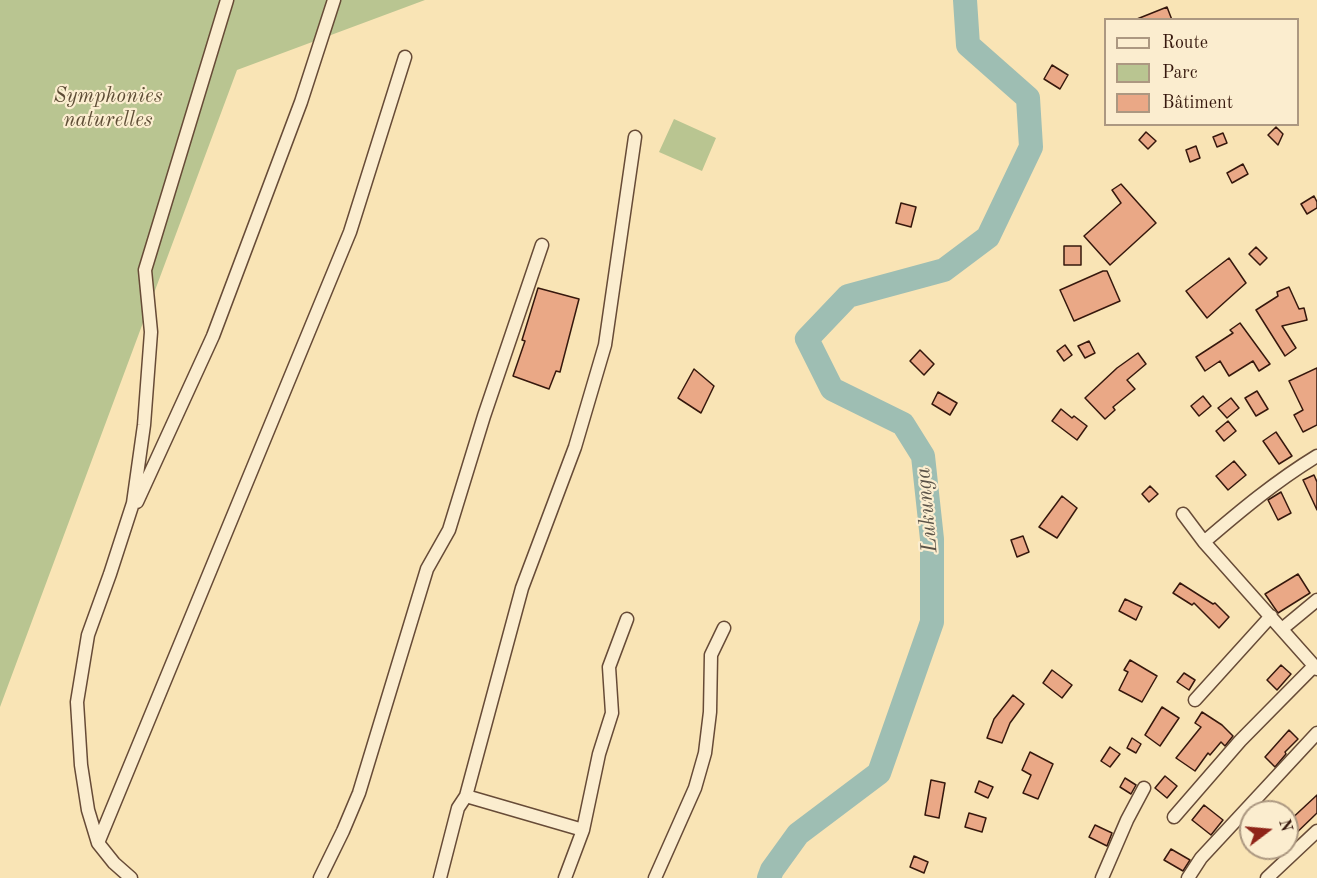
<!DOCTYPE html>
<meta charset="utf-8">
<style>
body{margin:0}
#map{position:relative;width:1317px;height:878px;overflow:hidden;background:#f9e4b5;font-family:"Old Standard TT",serif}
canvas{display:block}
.legend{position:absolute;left:1104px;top:18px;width:195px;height:108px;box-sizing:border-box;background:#fbedcf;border:2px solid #ac9881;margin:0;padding:8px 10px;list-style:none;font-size:18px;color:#36180d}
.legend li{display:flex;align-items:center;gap:12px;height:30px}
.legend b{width:30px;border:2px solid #ac9881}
.north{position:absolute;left:1239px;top:800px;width:60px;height:60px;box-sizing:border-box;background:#fbedcf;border:2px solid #ac9881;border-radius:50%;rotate:74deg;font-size:16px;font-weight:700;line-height:24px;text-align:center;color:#36180d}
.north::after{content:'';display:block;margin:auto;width:21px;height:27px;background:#8f2418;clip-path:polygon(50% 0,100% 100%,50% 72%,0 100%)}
</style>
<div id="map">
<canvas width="1317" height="878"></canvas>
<ul class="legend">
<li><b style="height:8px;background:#fbedcf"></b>Route</li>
<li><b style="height:16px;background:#b9c591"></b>Parc</li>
<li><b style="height:16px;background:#eaa886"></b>Bâtiment</li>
</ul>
<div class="north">N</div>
</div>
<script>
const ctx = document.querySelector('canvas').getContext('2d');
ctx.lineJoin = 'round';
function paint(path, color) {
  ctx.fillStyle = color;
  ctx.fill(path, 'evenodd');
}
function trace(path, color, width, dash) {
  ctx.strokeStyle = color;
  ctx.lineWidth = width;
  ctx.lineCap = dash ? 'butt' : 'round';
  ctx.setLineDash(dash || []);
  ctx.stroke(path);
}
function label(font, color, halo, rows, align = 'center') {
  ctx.font = font + ' "Old Standard TT",serif';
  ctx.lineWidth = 4.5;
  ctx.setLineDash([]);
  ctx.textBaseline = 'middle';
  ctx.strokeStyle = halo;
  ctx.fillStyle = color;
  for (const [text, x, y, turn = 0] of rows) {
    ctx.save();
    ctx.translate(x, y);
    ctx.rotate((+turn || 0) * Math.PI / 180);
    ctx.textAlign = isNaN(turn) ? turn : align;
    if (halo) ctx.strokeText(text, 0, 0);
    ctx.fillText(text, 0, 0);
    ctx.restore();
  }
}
paint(new Path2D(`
 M 0,0 L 425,0 L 237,70 L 0,707 Z
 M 674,119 L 716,138 L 702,171 L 659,152 Z`), '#b9c591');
trace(new Path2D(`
 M 769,878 L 772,870 L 798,834 L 879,773 L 932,622 L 932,539 L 923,456 L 903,424 L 832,389 L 807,339 L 848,296 L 944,270 L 988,237 L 1031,147 L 1028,98 L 968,45 L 965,0`), '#9ebeb3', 24);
const building = new Path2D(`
 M 1167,7 L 1172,20 L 1137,20 L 1137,19 Z
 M 1052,65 L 1068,75 L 1060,89 L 1044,79 Z
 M 1276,127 L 1283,134 L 1278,145 L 1268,135 Z
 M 1146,132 L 1156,141 L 1148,149 L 1139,140 Z
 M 1223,133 L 1227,143 L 1217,147 L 1213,137 Z
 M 1196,146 L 1200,158 L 1190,162 L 1186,150 Z
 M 1243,164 L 1248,174 L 1232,183 L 1227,173 Z
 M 1121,184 L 1156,223 L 1110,265 L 1084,236 L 1121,203 L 1112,190 Z
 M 1314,196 L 1317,202 L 1317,208 L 1307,214 L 1301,204 Z
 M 901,203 L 916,207 L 911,227 L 896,223 Z
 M 1064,246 L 1081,246 L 1081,265 L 1064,265 Z
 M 1256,247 L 1267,258 L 1260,265 L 1249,254 Z
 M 1229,258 L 1246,283 L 1207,318 L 1186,291 Z
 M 1103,271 L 1107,271 L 1120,301 L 1074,321 L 1060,290 Z
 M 1289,287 L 1299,309 L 1304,308 L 1307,320 L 1282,326 L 1296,348 L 1285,356 L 1256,310 L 1278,296 L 1277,292 Z
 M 538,288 L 579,299 L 560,372 L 556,371 L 549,389 L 513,376 L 525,341 L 522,340 Z
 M 1240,323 L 1270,364 L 1259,371 L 1253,361 L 1229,376 L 1220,361 L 1205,371 L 1196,357 L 1233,333 L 1230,330 Z
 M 1089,341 L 1095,353 L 1085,358 L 1078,346 Z
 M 1065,345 L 1072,355 L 1064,361 L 1057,351 Z
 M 920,350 L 934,364 L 924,375 L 910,361 Z
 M 1138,353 L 1146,364 L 1127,380 L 1135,389 L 1113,407 L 1115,410 L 1105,419 L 1085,398 L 1117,368 Z
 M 1317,368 L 1317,425 L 1303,432 L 1294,415 L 1303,410 L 1289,381 Z
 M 694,369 L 714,386 L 701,413 L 678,398 Z
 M 1257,391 L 1268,409 L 1256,416 L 1245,398 Z
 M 938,392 L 957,403 L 950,415 L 932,404 Z
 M 1203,396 L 1211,406 L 1199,416 L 1191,406 Z
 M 1231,398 L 1239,408 L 1227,418 L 1218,408 Z
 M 1061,409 L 1072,418 L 1074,416 L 1087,426 L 1077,440 L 1052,421 Z
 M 1228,421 L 1236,431 L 1224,441 L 1216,431 Z
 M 1276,432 L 1292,456 L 1279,464 L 1263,441 Z
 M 1234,461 L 1246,475 L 1228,490 L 1216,476 Z
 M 1314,475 L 1317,482 L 1317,510 L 1303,480 Z
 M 1150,486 L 1158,494 L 1149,502 L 1142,494 Z
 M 1281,492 L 1291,513 L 1278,520 L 1268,500 Z
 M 1062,496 L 1077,508 L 1057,538 L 1039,527 Z
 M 1023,536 L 1029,552 L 1017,557 L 1011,540 Z
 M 1298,574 L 1310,593 L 1278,613 L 1265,594 Z
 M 1180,583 L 1213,604 L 1215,603 L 1229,617 L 1219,628 L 1194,603 L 1192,605 L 1173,593 Z
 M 1125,599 L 1142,607 L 1136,620 L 1119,611 Z
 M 1130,660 L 1157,676 L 1142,702 L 1119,690 L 1128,672 L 1124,670 Z
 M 1281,665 L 1291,674 L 1277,690 L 1267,680 Z
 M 1052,670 L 1072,685 L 1062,698 L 1043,683 Z
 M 1184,673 L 1195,680 L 1189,690 L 1177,682 Z
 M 1013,695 L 1024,704 L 1010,723 L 1002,743 L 987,738 L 994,719 Z
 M 1162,707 L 1179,718 L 1160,746 L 1145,735 Z
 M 1202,712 L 1222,725 L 1233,736 L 1225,746 L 1221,742 L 1210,755 L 1208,753 L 1195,771 L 1176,758 L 1201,727 L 1195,723 Z
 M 1289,730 L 1298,739 L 1285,752 L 1286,754 L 1275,767 L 1265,757 Z
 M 1132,738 L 1141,744 L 1136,753 L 1127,748 Z
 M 1110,747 L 1120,754 L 1110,767 L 1101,761 Z
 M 1030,752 L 1053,764 L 1038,799 L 1023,793 L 1031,775 L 1022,770 Z
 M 1165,776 L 1177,786 L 1167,798 L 1155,788 Z
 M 1125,778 L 1136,785 L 1131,794 L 1120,787 Z
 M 931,780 L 945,783 L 939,818 L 925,815 Z
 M 979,781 L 993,787 L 988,798 L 975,792 Z
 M 1317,795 L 1317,813 L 1287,842 L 1287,823 Z
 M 1204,805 L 1223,820 L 1211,835 L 1192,820 Z
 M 969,813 L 986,818 L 982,832 L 965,827 Z
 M 1095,825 L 1112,833 L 1107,846 L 1089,837 Z
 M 1171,849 L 1190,860 L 1183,871 L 1164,860 Z
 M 914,856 L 928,862 L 924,873 L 910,867 Z`);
paint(building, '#eaa886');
trace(building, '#36180d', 1.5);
const minor = new Path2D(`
 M 137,502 L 213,336 L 301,102 L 334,0
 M 1183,514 L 1204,542 L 1317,669
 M 1204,542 C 1240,511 1276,481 1317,456
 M 1282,629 L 1317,600
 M 1195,700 L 1271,616
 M 466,796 L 583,830
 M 1174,817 L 1240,741 L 1314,666
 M 98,843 L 350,232 L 405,57
 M 131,878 L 114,863 L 98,843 L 88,810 L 81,765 L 77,702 L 88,635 L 110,574 L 133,503 L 144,425 L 151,332 L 145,270 L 227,0
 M 320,878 L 343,831 L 359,793 L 427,569 L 449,530 L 484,416 L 542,245
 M 440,878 L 458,808 L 466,796 L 522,588 L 575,447 L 605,345 L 635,137
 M 565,878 L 583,830 L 599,754 L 612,713 L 609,667 L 627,619
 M 655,878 L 695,788 L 705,753 L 710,712 L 711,655 L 724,628
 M 1102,878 L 1127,820 L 1144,788
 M 1188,878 L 1201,858 L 1317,733
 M 1267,878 L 1317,831`);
trace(minor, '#674b37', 15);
trace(minor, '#fbedcf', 12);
label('italic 21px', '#5d4c35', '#fbedcf', [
 ["Symphonies",108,96],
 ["naturelles",108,120]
]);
label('italic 22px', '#5a5247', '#fbedcf', [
 ["Lukunga",927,510,-95]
]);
</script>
